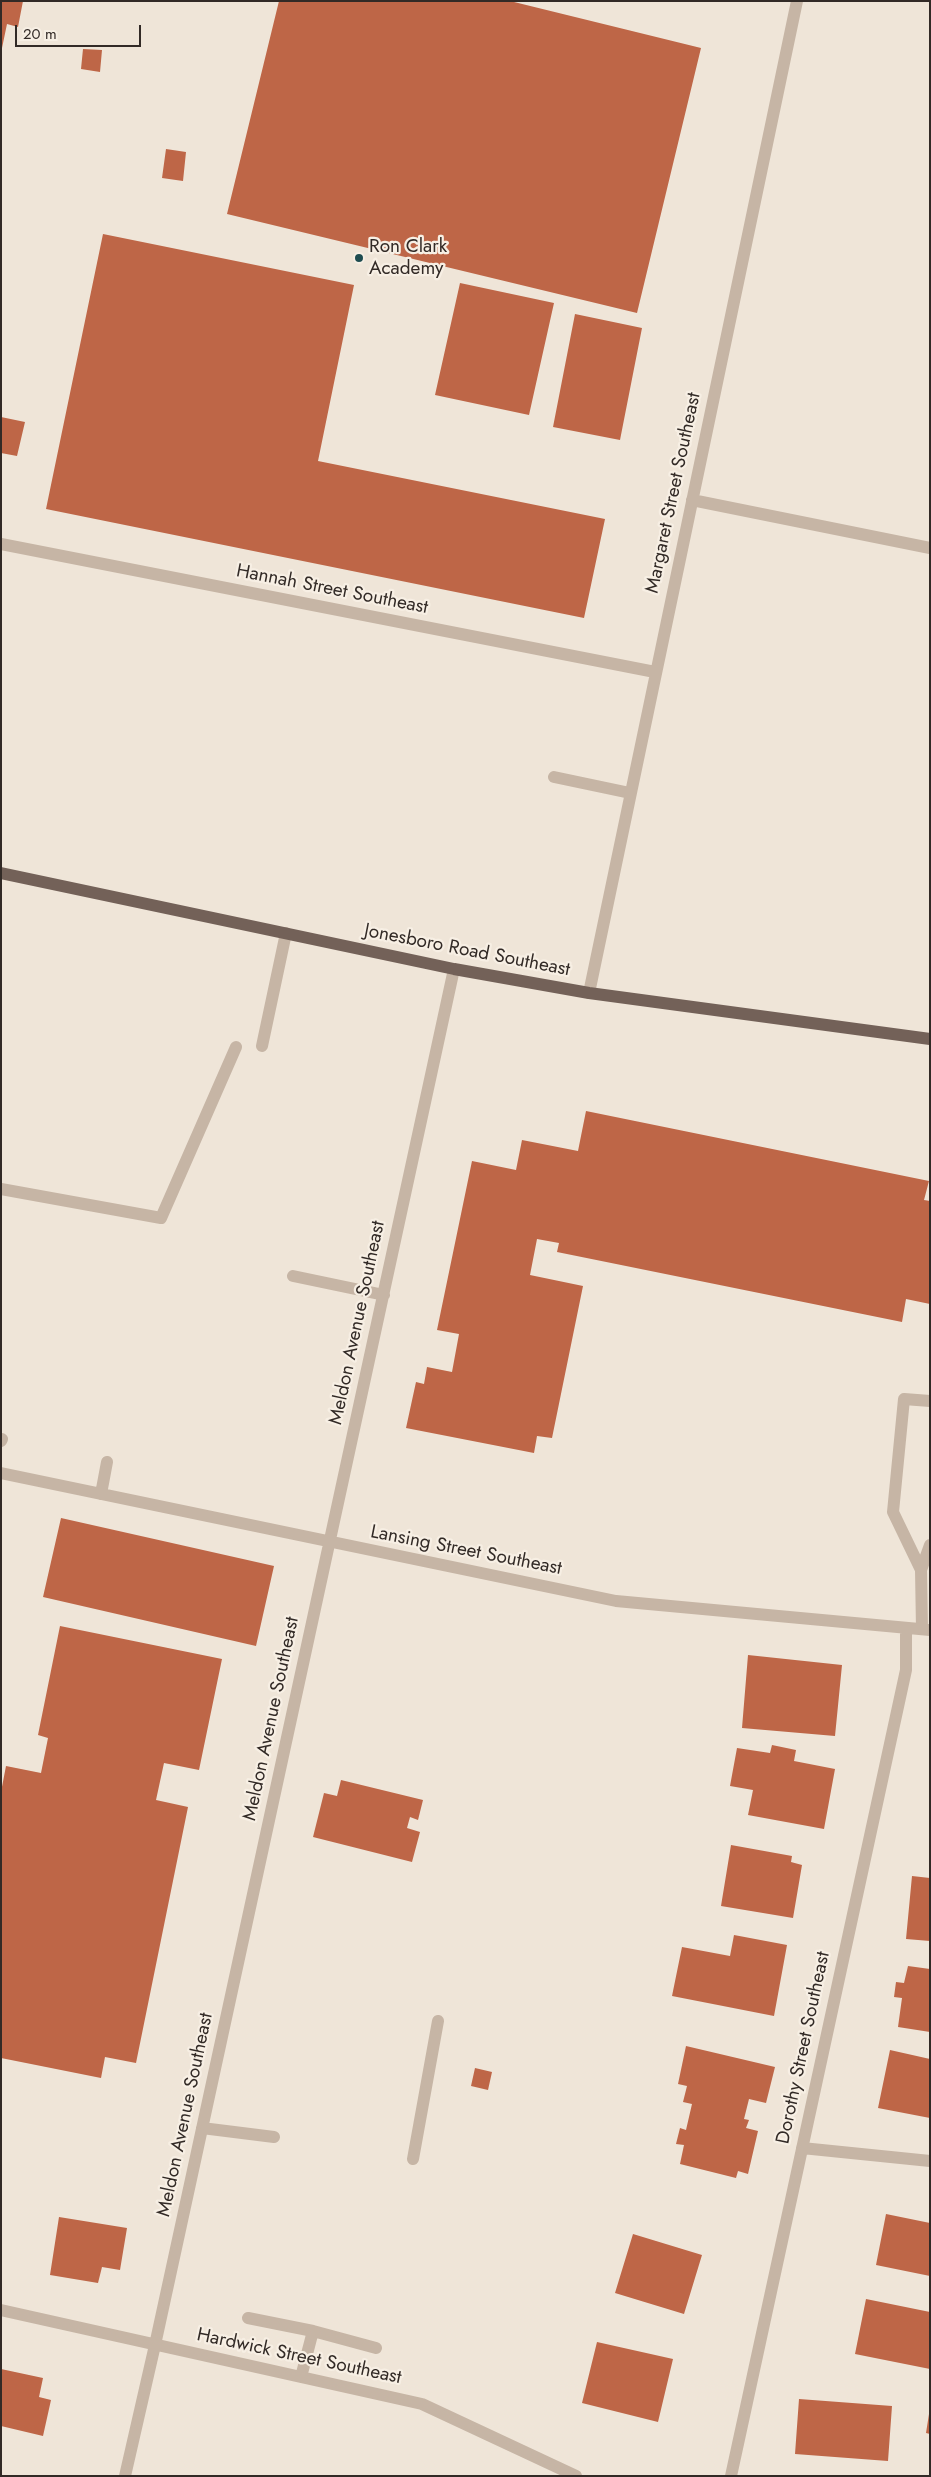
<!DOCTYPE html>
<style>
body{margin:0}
#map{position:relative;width:931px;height:2477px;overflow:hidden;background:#efe5d8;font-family:Jost,sans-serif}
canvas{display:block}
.frame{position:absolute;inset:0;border:2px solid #322a26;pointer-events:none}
.scale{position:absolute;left:15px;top:25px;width:126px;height:22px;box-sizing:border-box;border:2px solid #322a26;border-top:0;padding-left:6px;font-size:15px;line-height:18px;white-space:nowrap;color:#322a26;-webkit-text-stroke:4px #f7efe4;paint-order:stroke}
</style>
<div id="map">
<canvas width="931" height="2477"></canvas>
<div class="frame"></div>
<div class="scale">20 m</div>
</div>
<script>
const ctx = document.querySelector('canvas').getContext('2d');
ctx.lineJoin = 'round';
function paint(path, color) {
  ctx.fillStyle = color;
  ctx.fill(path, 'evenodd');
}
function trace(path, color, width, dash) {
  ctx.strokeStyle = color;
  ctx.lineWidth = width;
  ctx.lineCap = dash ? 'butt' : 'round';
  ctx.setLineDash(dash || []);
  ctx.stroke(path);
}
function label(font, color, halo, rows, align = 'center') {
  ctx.font = font + ' Jost,sans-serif';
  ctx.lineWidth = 4.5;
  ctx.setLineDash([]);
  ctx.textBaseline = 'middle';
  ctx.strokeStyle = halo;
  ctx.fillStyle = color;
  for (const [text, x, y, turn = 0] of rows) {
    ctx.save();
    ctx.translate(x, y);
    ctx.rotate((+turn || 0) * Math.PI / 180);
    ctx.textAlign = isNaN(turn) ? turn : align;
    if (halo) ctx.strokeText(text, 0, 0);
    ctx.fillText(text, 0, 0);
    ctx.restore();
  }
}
paint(new Path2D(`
 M 1,1 L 23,1 L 18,27 L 7,24 L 2,48 Z
 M 279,1 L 510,1 L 701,48 L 637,313 L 227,214 Z
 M 83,49 L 102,50 L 100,72 L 81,69 Z
 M 166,149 L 186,152 L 183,181 L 162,178 Z
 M 103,234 L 354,285 L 318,461 L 605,519 L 584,618 L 46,509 Z
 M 460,283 L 554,303 L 529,415 L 435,395 Z
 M 575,314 L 642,328 L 620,440 L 553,427 Z
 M 1,417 L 25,422 L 17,456 L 1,453 Z
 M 586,1111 L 929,1181 L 924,1200 L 930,1201 L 930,1304 L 906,1299 L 902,1322 L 557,1252 L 559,1243 L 537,1239 L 530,1275 L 583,1286 L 552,1438 L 537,1436 L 534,1453 L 406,1428 L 416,1382 L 424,1384 L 427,1367 L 452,1372 L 459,1334 L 437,1330 L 472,1161 L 516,1170 L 522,1140 L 578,1151 Z
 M 61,1518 L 274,1566 L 256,1646 L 43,1597 Z
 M 60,1626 L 222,1659 L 199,1770 L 164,1763 L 156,1800 L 188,1807 L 136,2063 L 105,2057 L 101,2078 L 1,2058 L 1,1792 L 6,1766 L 41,1773 L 48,1738 L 38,1735 Z
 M 748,1655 L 842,1665 L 835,1736 L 742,1728 Z
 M 772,1745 L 796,1750 L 794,1761 L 835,1769 L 824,1829 L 748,1815 L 753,1790 L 730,1786 L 737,1748 L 770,1753 Z
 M 341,1780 L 423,1800 L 418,1820 L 410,1817 L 407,1828 L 420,1832 L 412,1862 L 313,1837 L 324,1793 L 337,1796 Z
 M 731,1845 L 792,1856 L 791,1862 L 802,1865 L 793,1918 L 721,1906 Z
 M 912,1876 L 930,1878 L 930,1941 L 906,1939 Z
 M 734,1935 L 787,1945 L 774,2016 L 672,1996 L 682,1947 L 730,1956 Z
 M 908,1966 L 930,1969 L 930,2032 L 898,2027 L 902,1998 L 894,1997 L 896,1982 L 904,1983 Z
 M 686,2046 L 775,2067 L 766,2103 L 749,2099 L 744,2119 L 749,2120 L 746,2128 L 758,2131 L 748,2174 L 738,2171 L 736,2178 L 680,2164 L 684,2145 L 676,2144 L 680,2128 L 686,2130 L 692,2104 L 683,2102 L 687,2086 L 678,2084 Z
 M 890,2050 L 930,2059 L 930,2118 L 878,2108 Z
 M 475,2068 L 492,2072 L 488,2090 L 471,2086 Z
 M 886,2214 L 930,2223 L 930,2276 L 876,2265 Z
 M 59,2217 L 127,2228 L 120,2270 L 102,2267 L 98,2283 L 50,2275 Z
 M 633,2234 L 702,2255 L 684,2314 L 615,2293 Z
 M 866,2299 L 930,2312 L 930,2369 L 855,2354 Z
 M 597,2342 L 673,2359 L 658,2422 L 582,2403 Z
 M 1,2369 L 43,2378 L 39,2397 L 51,2400 L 43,2436 L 1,2426 Z
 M 799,2399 L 892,2406 L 888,2461 L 795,2454 Z
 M 929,2414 L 930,2414 L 930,2434 L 926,2433 Z`), '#be6647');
trace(new Path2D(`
 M 692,500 L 930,548
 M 1,544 L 655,672
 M 554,777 L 630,793
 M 589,993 L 797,1
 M 262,1046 L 286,933
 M 1,1189 L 161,1218 L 236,1047
 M 293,1276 L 384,1295
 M 1,1441 L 2,1439
 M 1,1473 L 616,1601 L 930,1630
 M 101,1494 L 107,1462
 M 921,1570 L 893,1512 L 904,1399 L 930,1401
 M 922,1629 L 921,1570 L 930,1545
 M 202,2128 L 274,2137
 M 802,2148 L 930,2161
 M 413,2159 L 438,2021
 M 1,2310 L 422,2404 L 576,2476
 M 248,2318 L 313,2331 L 301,2377
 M 313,2331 L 376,2348
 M 125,2476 L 155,2345 L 454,969
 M 731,2476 L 906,1670 L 906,1628`), '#c6b5a5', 12);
trace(new Path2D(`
 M 1,873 L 454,969 L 589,993 L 930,1039`), '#736158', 12);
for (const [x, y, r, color] of [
 [359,258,5,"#1e4c50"]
]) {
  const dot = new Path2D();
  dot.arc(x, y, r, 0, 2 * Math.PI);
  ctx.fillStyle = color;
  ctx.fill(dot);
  trace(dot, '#f7efe4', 2);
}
label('19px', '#322a26', '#f7efe4', [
 ["Ron Clark",369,247],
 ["Academy",369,269]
], 'left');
label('19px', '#322a26', '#f7efe4', [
 ["Margaret Street Southeast",674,493,-78],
 ["Hannah Street Southeast",332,590,11],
 ["Jonesboro Road Southeast",467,951,11],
 ["Meldon Avenue Southeast",358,1323,-78],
 ["Lansing Street Southeast",466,1551,11],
 ["Meldon Avenue Southeast",272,1719,-78],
 ["Dorothy Street Southeast",804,2048,-78],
 ["Meldon Avenue Southeast",186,2115,-78],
 ["Hardwick Street Southeast",299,2357,12]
]);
</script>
